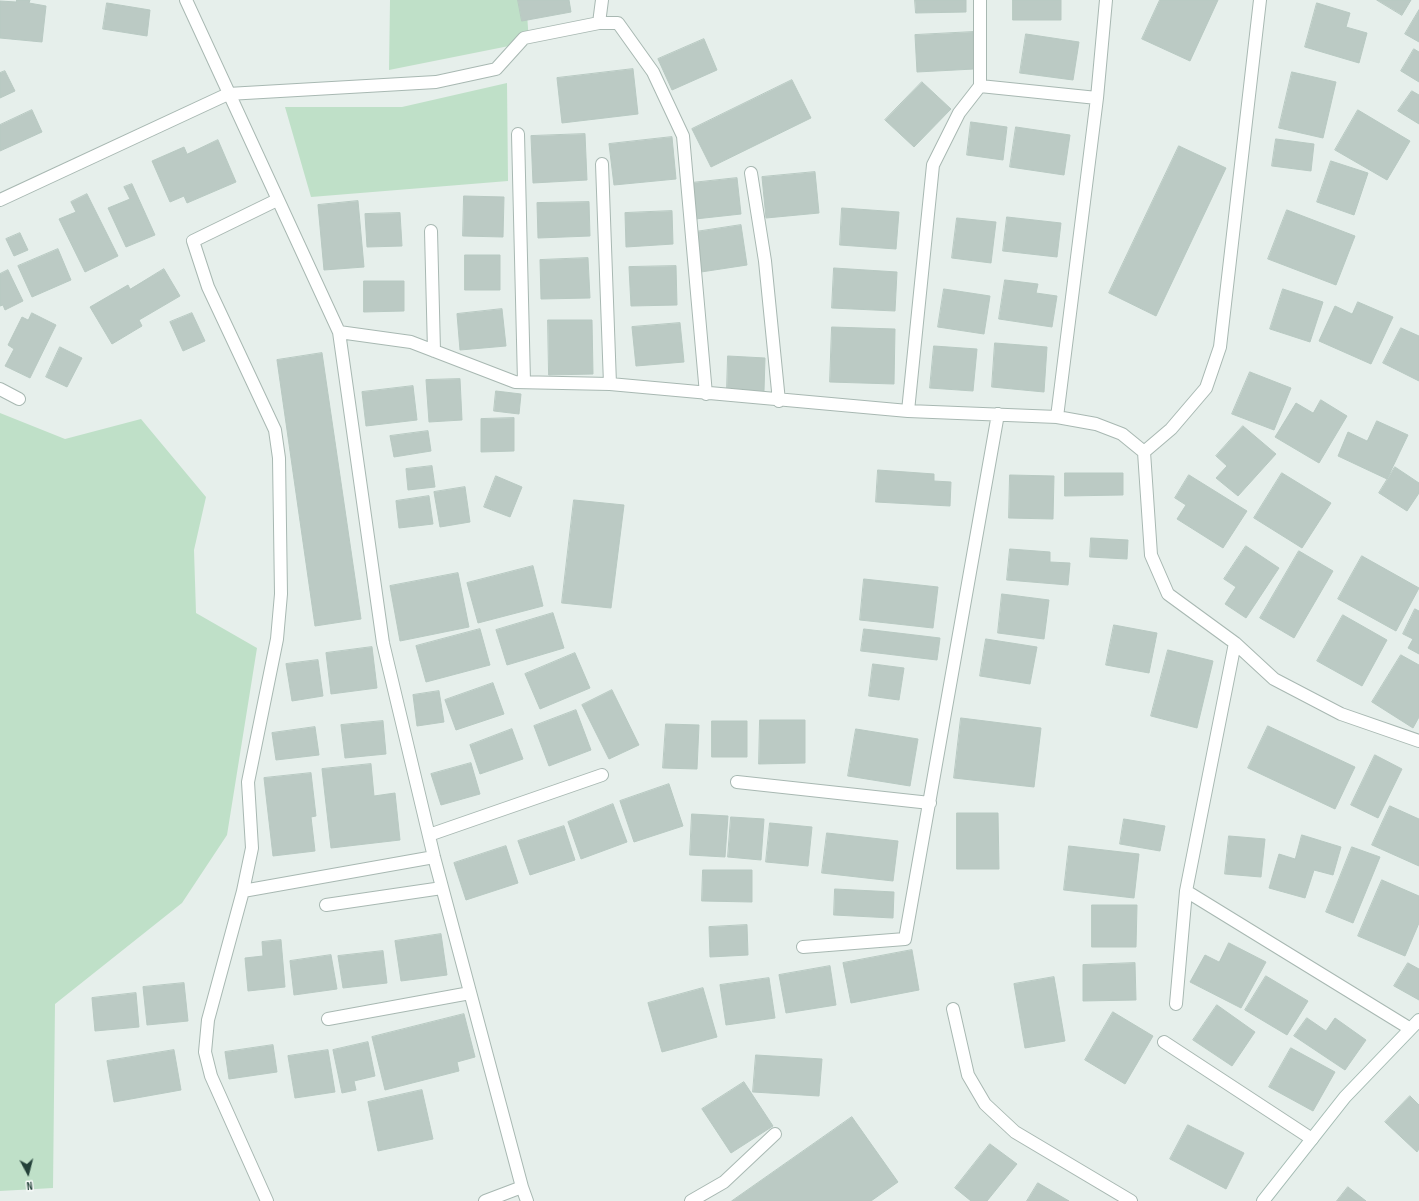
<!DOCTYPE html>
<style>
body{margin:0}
#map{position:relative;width:1419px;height:1201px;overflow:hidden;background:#e6efeb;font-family:"Sofia Sans Condensed",sans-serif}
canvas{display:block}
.north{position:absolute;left:8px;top:1153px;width:40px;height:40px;-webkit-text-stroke:3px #f7fbf9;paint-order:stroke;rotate:173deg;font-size:11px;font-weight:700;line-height:16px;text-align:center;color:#24423a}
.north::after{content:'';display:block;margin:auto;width:14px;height:18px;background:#24423a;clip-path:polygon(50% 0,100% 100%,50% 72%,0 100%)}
</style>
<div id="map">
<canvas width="1419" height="1201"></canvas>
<div class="north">N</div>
</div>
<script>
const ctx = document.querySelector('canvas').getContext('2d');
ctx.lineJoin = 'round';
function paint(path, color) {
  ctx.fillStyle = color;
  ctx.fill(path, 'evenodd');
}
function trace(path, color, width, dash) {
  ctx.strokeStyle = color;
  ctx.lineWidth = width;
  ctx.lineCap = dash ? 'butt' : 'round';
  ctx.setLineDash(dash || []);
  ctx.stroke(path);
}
paint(new Path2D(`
 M 390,0 L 526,0 L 529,42 L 389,70 Z
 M 507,83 L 508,181 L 311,197 L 285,107 L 402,107 Z
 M 0,413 L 65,439 L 141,419 L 206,497 L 194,550 L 196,613 L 257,648 L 227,835 L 182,903 L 55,1004 L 53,1188 L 0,1191 Z`), '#bfe0c8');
const building = new Path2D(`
 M 17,0 L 30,0 L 29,3 L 46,6 L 42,42 L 0,38 L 0,1 L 16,2 Z
 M 518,0 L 569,0 L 571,12 L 522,21 Z
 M 915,0 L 966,0 L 966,12 L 916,13 Z
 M 1013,0 L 1061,0 L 1061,20 L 1013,20 Z
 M 1160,0 L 1218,0 L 1190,61 L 1142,39 Z
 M 1377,0 L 1411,0 L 1402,15 Z
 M 107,3 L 150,10 L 147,36 L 103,29 Z
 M 1317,3 L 1350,13 L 1346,27 L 1367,33 L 1359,63 L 1305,47 Z
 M 1419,10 L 1419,42 L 1405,34 Z
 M 973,32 L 974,69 L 917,72 L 915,35 Z
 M 1026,34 L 1079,42 L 1073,80 L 1020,73 Z
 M 704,39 L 717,70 L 672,90 L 658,59 Z
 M 1414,49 L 1419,52 L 1419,82 L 1401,71 Z
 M 633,69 L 638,114 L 562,123 L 557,78 Z
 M 5,71 L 15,91 L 0,98 L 0,73 Z
 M 1292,72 L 1336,82 L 1323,138 L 1279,128 Z
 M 792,80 L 811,118 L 711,167 L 692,129 Z
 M 922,82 L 951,109 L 914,147 L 885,120 Z
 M 1412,91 L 1419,95 L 1419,124 L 1398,111 Z
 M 32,110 L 42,132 L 0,151 L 0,125 Z
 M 1358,110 L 1410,141 L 1387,180 L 1335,150 Z
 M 971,122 L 1007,127 L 1003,160 L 967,155 Z
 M 1016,127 L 1070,135 L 1064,175 L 1010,167 Z
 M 585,134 L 587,180 L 533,183 L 531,136 Z
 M 672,137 L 676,179 L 614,185 L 609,144 Z
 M 1276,139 L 1314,144 L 1311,171 L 1272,166 Z
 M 218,140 L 236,182 L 187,203 L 184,196 L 170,202 L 152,161 L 184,147 L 187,154 Z
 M 1179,146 L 1226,168 L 1156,316 L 1109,293 Z
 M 1331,161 L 1368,173 L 1354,215 L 1317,202 Z
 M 815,172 L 819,213 L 766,218 L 762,177 Z
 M 737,178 L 741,214 L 695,219 L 691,183 Z
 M 132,184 L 155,235 L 126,247 L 108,208 L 130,199 L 124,187 Z
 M 87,194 L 118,256 L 85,272 L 59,219 L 76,212 L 71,202 Z
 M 464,196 L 504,197 L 503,237 L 463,236 Z
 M 358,201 L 364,267 L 324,270 L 318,205 Z
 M 589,202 L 590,236 L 538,238 L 537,203 Z
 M 842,208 L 899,212 L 896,249 L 840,245 Z
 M 1287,210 L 1355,236 L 1336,285 L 1268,259 Z
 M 672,211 L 673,244 L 626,247 L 625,213 Z
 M 400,213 L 402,246 L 367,247 L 365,214 Z
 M 1007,217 L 1061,223 L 1057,257 L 1003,251 Z
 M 957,218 L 996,222 L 991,263 L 952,258 Z
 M 741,225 L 747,265 L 701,272 L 695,232 Z
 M 20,233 L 28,250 L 14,256 L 6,239 Z
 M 58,249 L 71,280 L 32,297 L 18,266 Z
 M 465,255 L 500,255 L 500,290 L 465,290 Z
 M 588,258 L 590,298 L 541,299 L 540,260 Z
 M 676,266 L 677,305 L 631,306 L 629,267 Z
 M 834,268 L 897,272 L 895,311 L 832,308 Z
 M 164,269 L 180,296 L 139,320 L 142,326 L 112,344 L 90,307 L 128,285 L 130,289 Z
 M 8,270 L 23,301 L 5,310 L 3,305 L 0,306 L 0,274 Z
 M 1005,280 L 1038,284 L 1036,293 L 1057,296 L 1052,327 L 999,319 Z
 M 364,281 L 404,281 L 404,311 L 364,312 Z
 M 944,289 L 990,296 L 984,334 L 938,327 Z
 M 1283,289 L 1323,302 L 1310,342 L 1270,329 Z
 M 1358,302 L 1393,317 L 1371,364 L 1319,341 L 1335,306 L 1352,314 Z
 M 502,309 L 506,346 L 460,350 L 457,314 Z
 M 32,313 L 56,325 L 30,378 L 5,366 L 14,349 L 8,345 L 22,317 L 28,320 Z
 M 192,313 L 205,341 L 183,351 L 170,322 Z
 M 548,320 L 592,320 L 593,374 L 549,375 Z
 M 680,323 L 684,362 L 636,366 L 632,327 Z
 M 832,327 L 895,329 L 894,384 L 830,382 Z
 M 1401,328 L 1419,336 L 1419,381 L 1383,363 Z
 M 995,343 L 1047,347 L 1044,392 L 992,387 Z
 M 934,346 L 977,349 L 973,391 L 930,388 Z
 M 60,347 L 82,358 L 67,387 L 46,377 Z
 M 322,353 L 361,619 L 315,626 L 277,360 Z
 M 728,356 L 765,358 L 764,391 L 727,390 Z
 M 1250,372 L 1291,388 L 1274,430 L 1232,414 Z
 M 460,379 L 462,420 L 429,422 L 426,380 Z
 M 413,386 L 417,420 L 366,426 L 362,392 Z
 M 496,391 L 521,394 L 519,414 L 494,411 Z
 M 1321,400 L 1347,416 L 1319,463 L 1275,437 L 1296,403 L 1313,413 Z
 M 514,418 L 514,451 L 481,452 L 481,419 Z
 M 1377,421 L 1408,435 L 1387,479 L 1338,456 L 1348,432 L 1367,441 Z
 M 1243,426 L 1276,454 L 1238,496 L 1216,478 L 1227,466 L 1216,456 Z
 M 428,431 L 431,451 L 394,457 L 390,436 Z
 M 432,466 L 435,487 L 408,490 L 406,469 Z
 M 1395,467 L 1419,483 L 1419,493 L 1407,511 L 1379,493 Z
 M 878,470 L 934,474 L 934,481 L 951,482 L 950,506 L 876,502 Z
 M 1065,473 L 1123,473 L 1123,495 L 1065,496 Z
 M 1282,473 L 1331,503 L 1302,548 L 1254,518 Z
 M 1010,475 L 1054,476 L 1053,519 L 1009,518 Z
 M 1189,475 L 1247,511 L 1223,548 L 1177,519 L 1186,505 L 1175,498 Z
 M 496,476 L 522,487 L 510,517 L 484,507 Z
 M 465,487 L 470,522 L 440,527 L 434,492 Z
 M 429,496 L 433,524 L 399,528 L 396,501 Z
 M 574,500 L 624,505 L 611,608 L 562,603 Z
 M 1091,538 L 1128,540 L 1127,559 L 1090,557 Z
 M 1246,546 L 1279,568 L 1246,618 L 1225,604 L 1236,587 L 1224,579 Z
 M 1010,549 L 1050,552 L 1050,562 L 1070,563 L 1068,585 L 1007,580 Z
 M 1299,551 L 1333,571 L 1294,638 L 1260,618 Z
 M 1362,556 L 1419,588 L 1396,631 L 1338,599 Z
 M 533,566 L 543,606 L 478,623 L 467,583 Z
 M 458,573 L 469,627 L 400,641 L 390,586 Z
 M 864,579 L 938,587 L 933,628 L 860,620 Z
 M 1002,594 L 1049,600 L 1044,639 L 998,633 Z
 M 1415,609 L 1419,611 L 1419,654 L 1408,648 L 1413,639 L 1403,634 Z
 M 553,613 L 564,648 L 507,665 L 496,630 Z
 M 1343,615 L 1387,640 L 1362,686 L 1317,661 Z
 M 1114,625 L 1157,633 L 1149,673 L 1106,665 Z
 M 480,629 L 490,665 L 426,682 L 416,646 Z
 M 864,629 L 940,638 L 937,660 L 861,651 Z
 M 986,639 L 1037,647 L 1030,684 L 980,676 Z
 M 372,647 L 377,688 L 331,694 L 326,653 Z
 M 1168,650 L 1213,661 L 1197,728 L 1151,716 Z
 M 575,653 L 590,688 L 540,709 L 525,674 Z
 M 1401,655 L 1419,665 L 1419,717 L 1413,728 L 1372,702 Z
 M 318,660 L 323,696 L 292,701 L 286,664 Z
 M 873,664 L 904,668 L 899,700 L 869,696 Z
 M 493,683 L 504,714 L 456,730 L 445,700 Z
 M 612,690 L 639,745 L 609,759 L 582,705 Z
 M 439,691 L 444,722 L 417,726 L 413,695 Z
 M 576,710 L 591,750 L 549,766 L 534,726 Z
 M 961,718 L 1041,728 L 1034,787 L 954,778 Z
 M 760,720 L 805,720 L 805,763 L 759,764 Z
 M 383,721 L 386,754 L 345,758 L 341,725 Z
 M 712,721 L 747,721 L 747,757 L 712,757 Z
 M 666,724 L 699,725 L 697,769 L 663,768 Z
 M 1268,726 L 1355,767 L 1335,809 L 1248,768 Z
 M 315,727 L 319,755 L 276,760 L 272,733 Z
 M 512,729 L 523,759 L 480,774 L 470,745 Z
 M 856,729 L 918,739 L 910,786 L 848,776 Z
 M 1375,755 L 1402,769 L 1378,818 L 1351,805 Z
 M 471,763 L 480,794 L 441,805 L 431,774 Z
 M 371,764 L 374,796 L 395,793 L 400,840 L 331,848 L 322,769 Z
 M 311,773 L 316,816 L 311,817 L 315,851 L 273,856 L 264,778 Z
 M 669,784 L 683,826 L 634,842 L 620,801 Z
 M 613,804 L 627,842 L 581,859 L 568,822 Z
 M 1390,806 L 1419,819 L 1419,866 L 1372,845 Z
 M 957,813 L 998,813 L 999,869 L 957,869 Z
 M 692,814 L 728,816 L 725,857 L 690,855 Z
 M 731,817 L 764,819 L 761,860 L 728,857 Z
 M 1124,819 L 1165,826 L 1160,851 L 1120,844 Z
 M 770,823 L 812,827 L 808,866 L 766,862 Z
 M 564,826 L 575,860 L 530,875 L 518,841 Z
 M 827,833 L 898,841 L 893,881 L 822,873 Z
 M 1302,835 L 1341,847 L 1333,875 L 1314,870 L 1305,898 L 1269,888 L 1279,854 L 1295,859 Z
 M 1229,836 L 1265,839 L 1261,877 L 1225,874 Z
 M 506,846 L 518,883 L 466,900 L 454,863 Z
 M 1069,846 L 1139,854 L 1134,898 L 1064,890 Z
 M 1352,847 L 1380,857 L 1353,923 L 1326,912 Z
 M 703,870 L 752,870 L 752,902 L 702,901 Z
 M 1382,880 L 1419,896 L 1419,923 L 1405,956 L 1358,936 Z
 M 835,889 L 894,892 L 893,918 L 834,915 Z
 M 1092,905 L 1137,905 L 1136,947 L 1092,947 Z
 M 747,925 L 748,955 L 710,957 L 709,927 Z
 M 441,934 L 447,975 L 401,981 L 395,941 Z
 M 281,940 L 285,987 L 248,991 L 245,958 L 263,956 L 262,942 Z
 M 1229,943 L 1266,962 L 1241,1008 L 1190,982 L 1205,955 L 1219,962 Z
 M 912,950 L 919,990 L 851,1003 L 843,963 Z
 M 383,951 L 387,983 L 343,988 L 338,956 Z
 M 331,955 L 337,989 L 294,995 L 290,961 Z
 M 1135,963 L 1136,1000 L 1083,1001 L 1083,965 Z
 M 1408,963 L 1419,969 L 1419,1000 L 1394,986 Z
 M 830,966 L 836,1005 L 786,1013 L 779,975 Z
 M 1266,976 L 1308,1001 L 1287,1035 L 1245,1010 Z
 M 1054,977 L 1065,1041 L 1025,1048 L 1014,984 Z
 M 769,978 L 775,1018 L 726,1025 L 720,985 Z
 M 184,983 L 188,1021 L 147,1025 L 143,987 Z
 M 703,988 L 717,1037 L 662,1052 L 648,1003 Z
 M 136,993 L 139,1027 L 95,1031 L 92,998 Z
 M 1217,1005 L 1255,1032 L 1232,1066 L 1193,1040 Z
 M 1113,1012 L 1153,1036 L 1125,1084 L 1085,1060 Z
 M 464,1014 L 475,1057 L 457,1062 L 459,1071 L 385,1090 L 372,1037 Z
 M 1307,1018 L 1326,1031 L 1335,1018 L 1366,1040 L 1345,1070 L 1294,1036 Z
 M 368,1042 L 375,1076 L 354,1081 L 356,1090 L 342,1093 L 333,1050 Z
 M 273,1045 L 277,1072 L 229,1079 L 225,1052 Z
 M 1291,1048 L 1335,1072 L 1313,1111 L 1269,1087 Z
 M 174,1050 L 181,1090 L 114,1102 L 107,1061 Z
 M 328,1050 L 335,1092 L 295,1098 L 288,1056 Z
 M 756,1055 L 822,1059 L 819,1096 L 753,1092 Z
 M 744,1082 L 773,1126 L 731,1153 L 702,1109 Z
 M 422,1090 L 433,1139 L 378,1151 L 368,1102 Z
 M 1410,1096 L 1419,1105 L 1419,1149 L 1417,1152 L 1385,1122 Z
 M 852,1117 L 898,1182 L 871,1201 L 732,1201 Z
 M 1188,1125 L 1244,1153 L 1226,1189 L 1170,1159 Z
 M 990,1144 L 1017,1164 L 987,1201 L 971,1201 L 955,1188 Z
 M 1038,1183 L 1069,1201 L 1027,1201 Z
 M 1348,1187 L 1366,1201 L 1337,1201 Z`);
paint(building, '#bbcac4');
trace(building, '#b8c9c2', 1);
const street = new Path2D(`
 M 186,0 L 339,332 L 383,643 L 434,857 L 522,1187 L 527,1201
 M 980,0 L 980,86
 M 599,23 L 618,23 L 653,72 L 683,136 L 706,394
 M 518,134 L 524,382
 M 602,164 L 610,384
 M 751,173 L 765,261 L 779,401
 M 0,200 L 228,94 L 436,82 L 496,69 L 524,38 L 599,23 L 602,0
 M 431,231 L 434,351
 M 339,332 L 411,342 L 515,382 L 610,384 L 908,411 L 1057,417 L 1096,424 L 1122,434 L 1144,452 L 1151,555 L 1168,594 L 1235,643 L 1274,679 L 1341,714 L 1419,741
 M 0,389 L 19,399
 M 908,411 L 933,165 L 959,113 L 980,86 L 1097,98
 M 1057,417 L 1097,98 L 1106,0
 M 1144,452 L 1171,429 L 1206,388 L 1220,347 L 1260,0
 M 1235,643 L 1186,891 L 1409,1028
 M 737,782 L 930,803
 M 429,835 L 602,775
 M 243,891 L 252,848 L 248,782 L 277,639 L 281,594 L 279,458 L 275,430 L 208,287 L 193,241 L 277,200
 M 326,905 L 442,888
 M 803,947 L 905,939 L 998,414
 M 1176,1004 L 1186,891
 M 953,1009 L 968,1075 L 985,1104 L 1015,1132 L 1131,1201
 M 328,1019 L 470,993
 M 1164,1042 L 1312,1139
 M 267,1201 L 211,1076 L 205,1052 L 208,1020 L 243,891 L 434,857
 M 485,1201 L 522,1187
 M 691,1201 L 724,1182 L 775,1134`);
const secondary = new Path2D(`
 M 1263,1201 L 1345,1097 L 1419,1020`);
trace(street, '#a8b8b2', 14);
trace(secondary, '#a4bbb3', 14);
trace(street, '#fff', 12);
trace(secondary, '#fff', 12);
</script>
